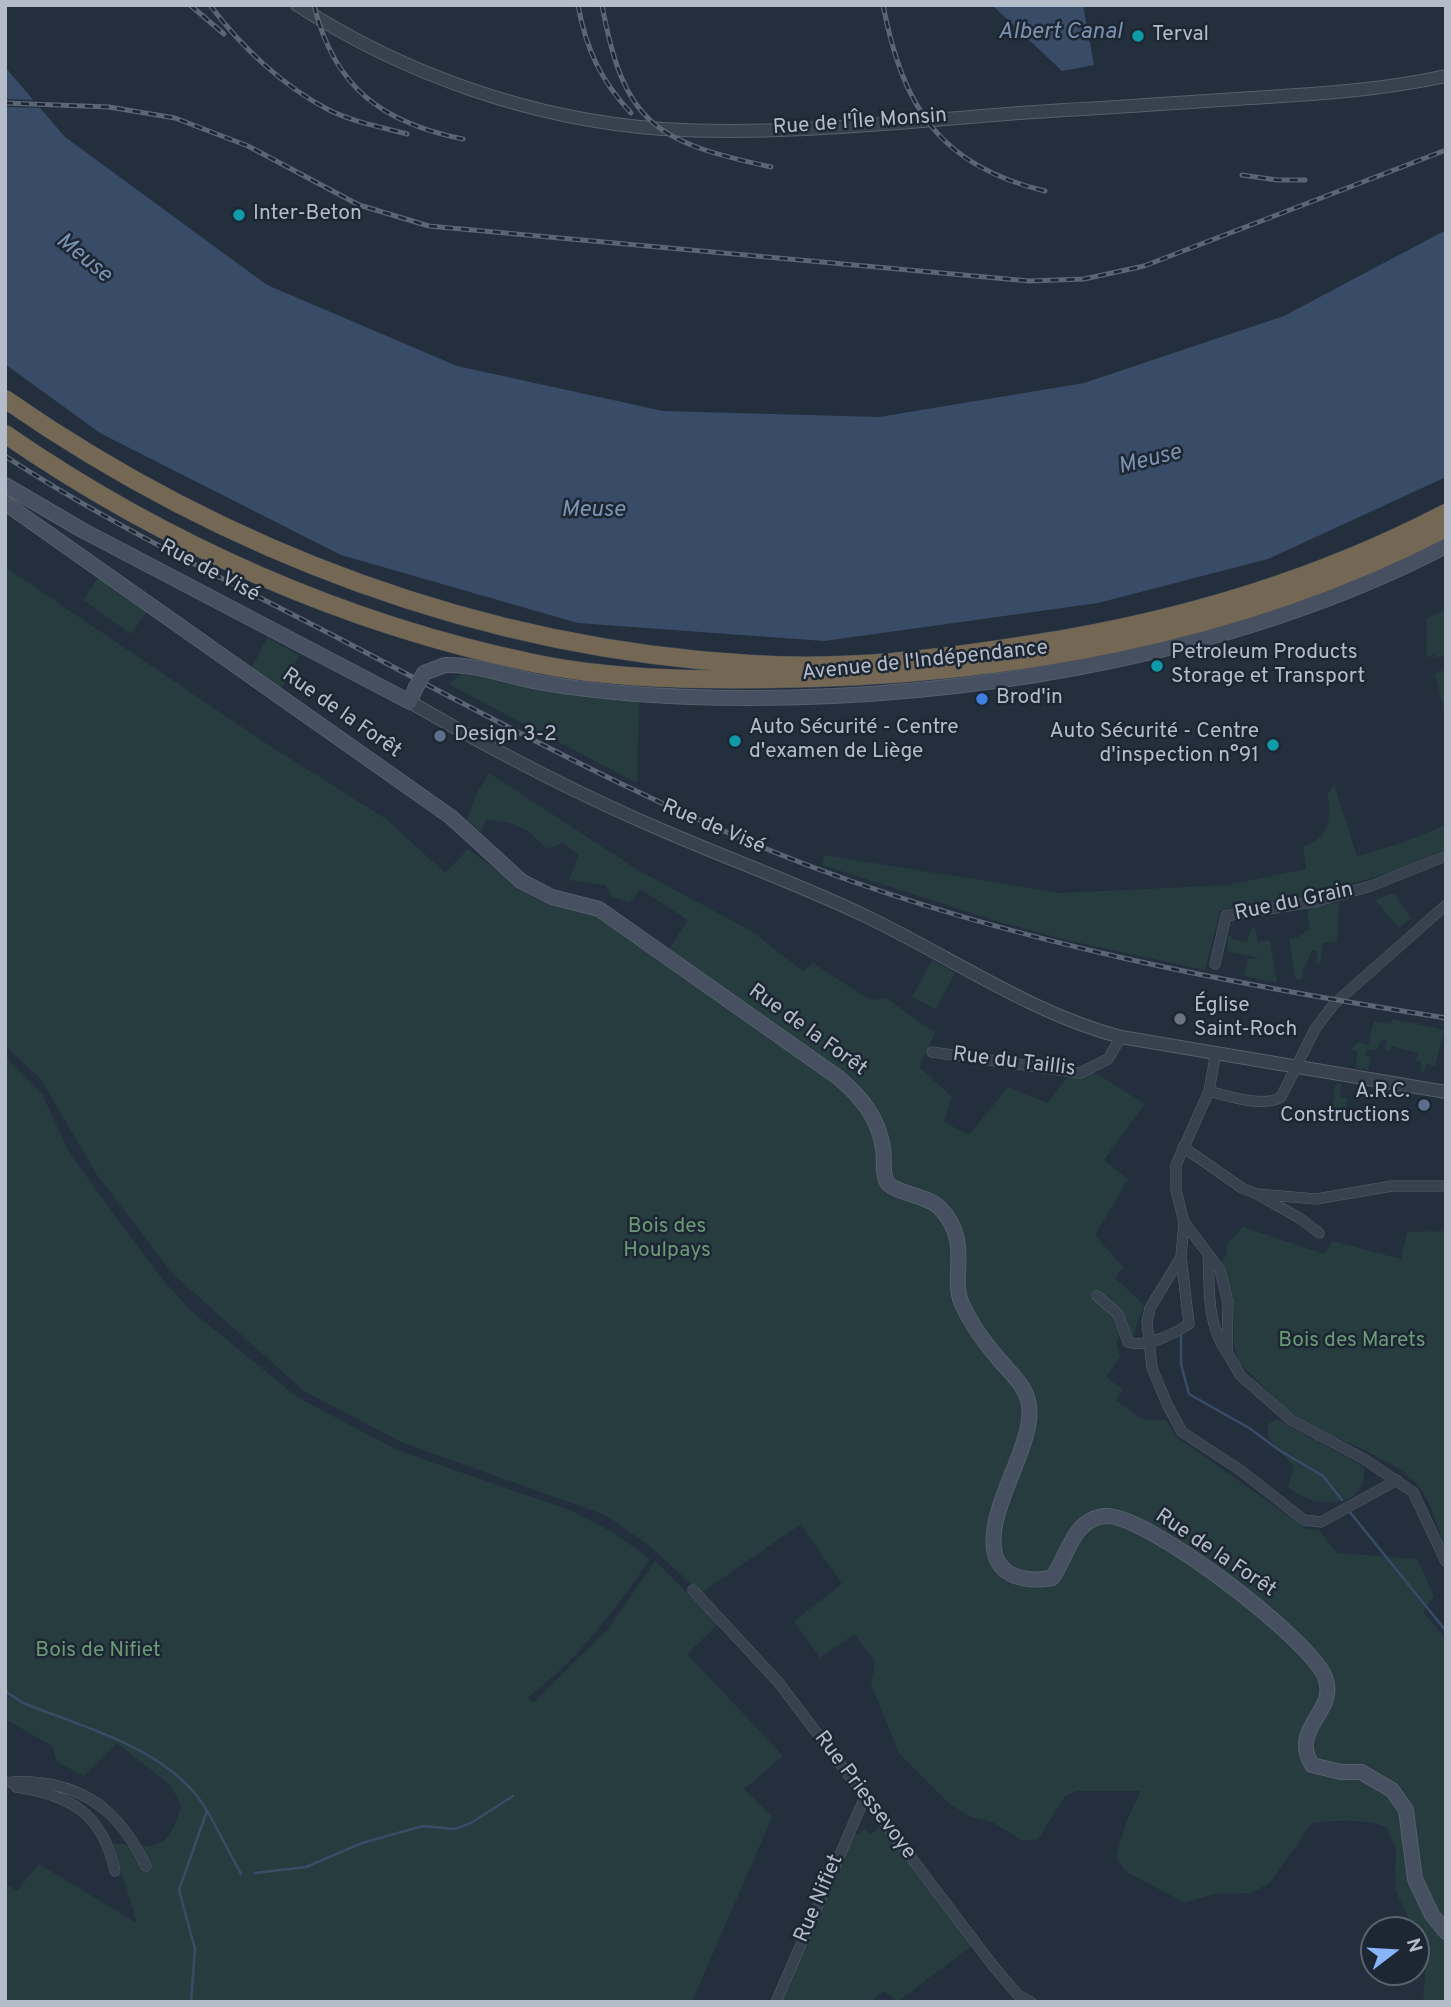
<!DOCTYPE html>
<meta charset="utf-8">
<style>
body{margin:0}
#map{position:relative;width:1451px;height:2007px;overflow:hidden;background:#242f3e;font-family:Overpass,sans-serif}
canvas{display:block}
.frame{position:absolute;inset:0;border:7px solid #b4bcc9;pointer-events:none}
.north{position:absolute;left:1360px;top:1916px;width:70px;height:70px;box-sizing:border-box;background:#1d2633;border:2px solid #59626f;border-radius:50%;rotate:73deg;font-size:19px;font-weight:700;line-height:28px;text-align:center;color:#b4bcc9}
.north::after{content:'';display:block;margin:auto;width:24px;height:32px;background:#8ab4f8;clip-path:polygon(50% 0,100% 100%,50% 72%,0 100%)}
</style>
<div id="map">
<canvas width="1451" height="2007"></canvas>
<div class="frame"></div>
<div class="north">N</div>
</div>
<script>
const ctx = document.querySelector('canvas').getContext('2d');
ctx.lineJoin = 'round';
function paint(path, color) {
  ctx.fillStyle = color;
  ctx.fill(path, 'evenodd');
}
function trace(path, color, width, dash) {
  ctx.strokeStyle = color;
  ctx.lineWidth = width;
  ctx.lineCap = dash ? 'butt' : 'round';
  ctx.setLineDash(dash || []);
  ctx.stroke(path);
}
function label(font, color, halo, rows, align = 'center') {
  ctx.font = font + ' Overpass,sans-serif';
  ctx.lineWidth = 5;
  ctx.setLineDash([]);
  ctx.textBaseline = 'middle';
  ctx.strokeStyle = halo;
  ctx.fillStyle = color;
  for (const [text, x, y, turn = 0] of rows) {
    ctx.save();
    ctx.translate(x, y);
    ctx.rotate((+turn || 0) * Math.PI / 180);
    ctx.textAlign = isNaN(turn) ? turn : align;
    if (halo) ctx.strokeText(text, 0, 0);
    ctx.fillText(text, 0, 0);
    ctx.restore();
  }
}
paint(new Path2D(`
 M 5,567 L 264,742 L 386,819 L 445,873 L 468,849 L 535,898 L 598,914 L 662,960 L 688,920 L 640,889 L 630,902 L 612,897 L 605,885 L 569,880 L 579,855 L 563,843 L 546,849 C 529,828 514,821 486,820 L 481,832 L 467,819 L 478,791 L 489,773 L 638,870 L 751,931 L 803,971 L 813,963 L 870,1000 L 886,998 L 935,1033 L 919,1067 L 952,1097 L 944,1122 L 969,1135 L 1008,1087 L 1047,1103 L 1069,1076 L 1080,1077 L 1094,1072 L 1145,1104 L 1104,1160 L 1128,1179 L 1095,1235 L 1123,1267 L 1115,1278 L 1144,1305 L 1133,1337 L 1120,1336 L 1116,1342 L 1120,1357 L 1106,1377 L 1123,1389 L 1116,1401 L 1144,1420 L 1166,1420 L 1178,1438 L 1307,1529 L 1319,1530 L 1337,1553 L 1417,1559 L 1434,1596 L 1423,1612 L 1446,1639 L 1446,2002 L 1423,2002 L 1426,1958 L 1395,1889 L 1396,1849 L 1387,1827 C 1362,1819 1338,1820 1312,1823 L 1270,1883 L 1251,1893 L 1213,1894 L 1185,1903 L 1125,1871 L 1116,1857 L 1126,1822 L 1141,1791 L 1077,1791 L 1065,1796 L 1038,1839 L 1023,1841 L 992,1822 L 969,1816 L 951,1805 L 899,1753 L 871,1684 L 875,1662 L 854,1634 L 820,1658 L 794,1621 L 842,1584 L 801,1524 L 701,1593 L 650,1546 L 605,1515 L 401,1442 L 304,1391 L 173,1274 L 97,1175 L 41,1079 L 5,1046 Z
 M 100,575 L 148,610 L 131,634 L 83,600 Z
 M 1444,611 L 1446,661 L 1442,655 L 1436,658 L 1434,654 L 1426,658 L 1427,618 Z
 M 267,638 L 299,655 L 281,690 L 251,669 Z
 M 1446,669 L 1446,717 L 1435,674 Z
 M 461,674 L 639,700 L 637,783 L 448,684 Z
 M 1334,784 L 1357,856 L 1399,844 L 1446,825 L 1446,849 L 1398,870 L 1304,898 L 1220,911 L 1205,970 L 1071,941 L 1003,923 L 822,865 L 824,855 L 1060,893 L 1227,885 L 1306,869 L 1303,846 C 1327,842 1333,817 1327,796 Z
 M 1394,893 L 1411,918 L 1399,928 L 1375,900 Z
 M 1339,903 L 1337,942 L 1323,943 L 1320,964 L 1316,962 L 1318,952 L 1312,950 L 1304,970 L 1302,968 L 1303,979 L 1296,980 L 1289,939 L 1298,937 L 1310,928 L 1307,908 Z
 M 1252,927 L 1255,928 L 1258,942 L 1270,940 L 1277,983 L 1244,976 L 1248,959 L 1260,958 L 1227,951 L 1228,935 L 1232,936 L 1232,939 L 1247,942 Z
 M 932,960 L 955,973 L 936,1009 L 912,997 Z
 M 1392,1019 L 1444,1030 L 1435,1066 L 1426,1064 L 1424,1072 L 1420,1071 L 1422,1062 L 1416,1061 L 1418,1053 L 1391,1046 L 1390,1052 L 1385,1050 L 1387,1040 L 1382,1039 L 1376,1051 L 1367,1049 L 1365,1055 L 1371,1057 L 1368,1070 L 1356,1068 L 1357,1052 L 1350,1050 L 1358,1042 L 1368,1045 L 1374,1021 L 1391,1024 Z
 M 5,1057 L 42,1094 L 70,1154 L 158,1274 L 189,1309 L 297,1397 L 397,1450 L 572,1511 L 614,1533 L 650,1559 C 614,1611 579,1659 528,1697 L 533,1703 L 609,1628 L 655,1561 L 688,1594 L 690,1592 L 718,1624 L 687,1654 L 783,1756 L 744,1789 L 772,1817 L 692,2002 L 5,2002 L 5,1935 L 8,1932 L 5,1930 L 5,1883 L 17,1891 L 39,1864 L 137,1923 L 113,1843 C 157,1848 169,1852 181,1805 L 171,1786 L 117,1743 L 84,1776 L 57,1762 L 52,1746 L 5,1719 Z
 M 1336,1083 L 1342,1084 L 1340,1097 L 1348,1099 L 1346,1110 L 1332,1108 Z
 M 1243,1227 L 1324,1254 L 1332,1241 L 1401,1259 L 1407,1232 L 1446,1231 L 1446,1549 C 1438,1529 1431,1500 1417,1484 C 1397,1462 1349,1444 1322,1431 L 1317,1441 L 1364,1467 C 1367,1512 1313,1509 1288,1487 L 1294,1467 L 1268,1437 L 1268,1424 L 1277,1419 L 1314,1440 L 1317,1429 L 1287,1410 L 1239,1363 L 1234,1345 L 1234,1308 L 1222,1260 L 1227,1255 L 1226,1245 Z
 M 881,1826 L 973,1945 L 898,2001 L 883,1991 L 871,2002 L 781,2002 L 852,1832 L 858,1835 L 865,1829 L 870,1835 Z`), '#263c3f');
paint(new Path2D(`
 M 992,5 L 1083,5 L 1094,65 L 1062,71 Z
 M 5,67 L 65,137 L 267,285 L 457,366 L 663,411 L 879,417 L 1084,383 L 1284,316 L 1446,230 L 1446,477 L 1268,559 L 1098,603 L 824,641 L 578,623 L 341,555 L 100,433 L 5,364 Z`), '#394c67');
paint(new Path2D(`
 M 5,99 L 38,100 L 45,108 L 5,107 Z`), '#242f3e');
trace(new Path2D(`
 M 1181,1332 L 1181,1364 L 1189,1394 L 1249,1428 L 1279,1450 L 1323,1476 L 1342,1500
 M 1349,1511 L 1446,1631
 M 5,1691 L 23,1703 C 85,1728 173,1750 207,1811 L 179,1890 L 195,1949 L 191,2002
 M 208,1812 L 241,1874
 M 255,1873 L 306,1867 L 362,1843 L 423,1826 L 455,1829 L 471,1823 L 513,1796`), '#394c67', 2.5);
const minor = new Path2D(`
 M 1215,964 L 1226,916 L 1318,901 L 1371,886 L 1446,856
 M 932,1052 L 1080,1073 L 1108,1059 L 1121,1037
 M 1216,1052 L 1209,1091 L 1176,1165 L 1176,1190 L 1184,1222 L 1181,1257 L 1150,1308 L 1147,1322 L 1152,1368 L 1167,1404 L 1182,1432 L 1240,1470 L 1304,1520 L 1321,1522 L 1397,1480
 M 1209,1091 C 1227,1096 1265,1108 1281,1097 L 1315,1029 L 1334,1004 L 1446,905
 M 1183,1147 L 1242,1188 L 1257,1194 L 1316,1199 L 1392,1186 L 1446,1186
 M 1257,1194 L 1301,1219 L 1319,1233
 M 1184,1222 L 1220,1270 L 1228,1303 L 1227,1352 L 1240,1375 L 1291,1420 L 1364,1459 L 1413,1492 L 1446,1562
 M 1208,1254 C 1210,1288 1206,1321 1226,1351
 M 1097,1296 L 1118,1314 L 1128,1342 C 1146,1348 1174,1334 1189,1324 L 1181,1257
 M 693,1590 L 779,1683 L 994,1967 L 1018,1995 L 1031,2002
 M 5,1783 C 20,1780 35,1782 49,1784 C 98,1793 125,1823 146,1866
 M 16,1787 C 72,1795 103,1815 115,1871
 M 776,2002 L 865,1797`);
const tertiary = new Path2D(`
 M 297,5 C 405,75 534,120 663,129 C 796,137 931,118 1064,110 C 1127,107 1189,102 1252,98 C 1317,94 1382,90 1446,76
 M 410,702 C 491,749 577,794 664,831 C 729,859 795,883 859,913 C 947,954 1027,1012 1121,1037 L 1446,1092`);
const secondary = new Path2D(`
 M 5,485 L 82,530 L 410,702 L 415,689
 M 5,503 L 451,817 L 521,881 L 552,897 L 599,909 L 839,1078 C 862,1098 878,1117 883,1148 C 885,1157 882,1171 886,1180 C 891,1194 927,1194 940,1208 C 973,1243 949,1276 962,1304 C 970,1322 984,1342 997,1357 C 1009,1372 1026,1385 1029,1405 C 1035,1444 988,1505 994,1549 C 998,1579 1029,1582 1052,1578 C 1068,1557 1072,1519 1105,1516 C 1146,1513 1309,1638 1325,1677 C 1339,1712 1289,1727 1312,1765 L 1341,1772 L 1361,1772 L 1392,1790 L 1406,1810 L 1415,1879 L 1432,1915 L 1446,1932
 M 445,665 C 475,664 508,676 538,682 C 588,691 639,695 690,697 C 937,705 1225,661 1446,546`);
const motorway = new Path2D(`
 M 5,399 C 225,552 483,649 751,664 C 845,670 940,659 1033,644 C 1176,622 1317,580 1446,513
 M 5,434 C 163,543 344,624 533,663 C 609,679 690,680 768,679 C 1000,677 1238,636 1446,528`);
trace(minor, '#565f6c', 11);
trace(tertiary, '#565f6c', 14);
trace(secondary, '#565f6c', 16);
trace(motorway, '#434c59', 19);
trace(minor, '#38414e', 10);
trace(tertiary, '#38414e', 12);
trace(secondary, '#465061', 14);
trace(motorway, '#746855', 18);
const rail = new Path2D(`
 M 190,5 L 224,34
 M 210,5 C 240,46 284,87 329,110 C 353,122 381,127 407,134
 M 314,5 C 334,88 383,123 463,139
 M 578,5 C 586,49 601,81 631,113
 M 602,5 C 624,125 656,142 771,167
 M 883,5 C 903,108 940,166 1045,191
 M 5,103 L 109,107 L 175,118 L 248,146 L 359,205 L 429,226 L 1029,281 L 1084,279 L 1144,266 L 1446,150
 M 1242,175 L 1277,180 L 1305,180
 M 5,456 C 112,526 229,581 342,640 C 497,721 651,806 815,868 C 1019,944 1231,984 1446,1018`);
trace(rail, '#5a6575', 5);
trace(rail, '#1d2633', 2.5, [8]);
const secondaryBridge = new Path2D(`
 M 415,689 L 424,673 L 445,665`);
trace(secondaryBridge, '#565f6c', 16, []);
trace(secondaryBridge, '#465061', 14);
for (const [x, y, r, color] of [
 [1138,36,7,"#0f9aa8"],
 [239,215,7,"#0f9aa8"],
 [1157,666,7,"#0f9aa8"],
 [982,699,7,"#3f7fe0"],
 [440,736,7,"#5c6f8a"],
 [735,741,7,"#0f9aa8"],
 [1273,745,7,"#0f9aa8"],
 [1180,1019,7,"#6b7280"],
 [1424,1105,7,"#5c6f8a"]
]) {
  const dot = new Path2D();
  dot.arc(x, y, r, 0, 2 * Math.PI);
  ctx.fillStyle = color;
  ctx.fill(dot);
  trace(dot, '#1d2633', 2.5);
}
label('21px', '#b4bcc9', '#1d2633', [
 ["Terval",1152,36],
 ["Inter-Beton",253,215],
 ["Petroleum Products",1171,654],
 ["Storage et Transport",1171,678],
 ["Brod'in",996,699],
 ["Auto Sécurité - Centre",749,729],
 ["d'examen de Liège",749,753],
 ["Auto Sécurité - Centre",1259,733,"right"],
 ["d'inspection n°91",1259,757,"right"],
 ["Design 3-2",454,736],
 ["Église",1194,1007],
 ["Saint-Roch",1194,1031],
 ["A.R.C.",1410,1093,"right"],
 ["Constructions",1410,1117,"right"]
], 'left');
label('21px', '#b4bcc9', '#1d2633', [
 ["Rue de l'Île Monsin",860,123,-4],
 ["Rue de Visé",209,572,28],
 ["Avenue de l'Indépendance",925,662,-6],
 ["Rue de la Forêt",341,714,35],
 ["Rue de Visé",713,828,23],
 ["Rue du Grain",1294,903,-12],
 ["Rue de la Forêt",807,1031,36],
 ["Rue du Taillis",1014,1063,7],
 ["Rue de la Forêt",1215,1554,34],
 ["Rue Priessevoye",864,1796,53],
 ["Rue Nifiet",820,1899,-67]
]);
label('21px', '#6b9a76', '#1d2633', [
 ["Bois des",667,1228],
 ["Houlpays",667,1252],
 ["Bois des Marets",1352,1342],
 ["Bois de Nifiet",98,1652]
]);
label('italic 23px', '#7c92b1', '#1d2633', [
 ["Albert Canal",1060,33],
 ["Meuse",83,259,39],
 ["Meuse",1150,461,-14],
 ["Meuse",593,511]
]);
</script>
